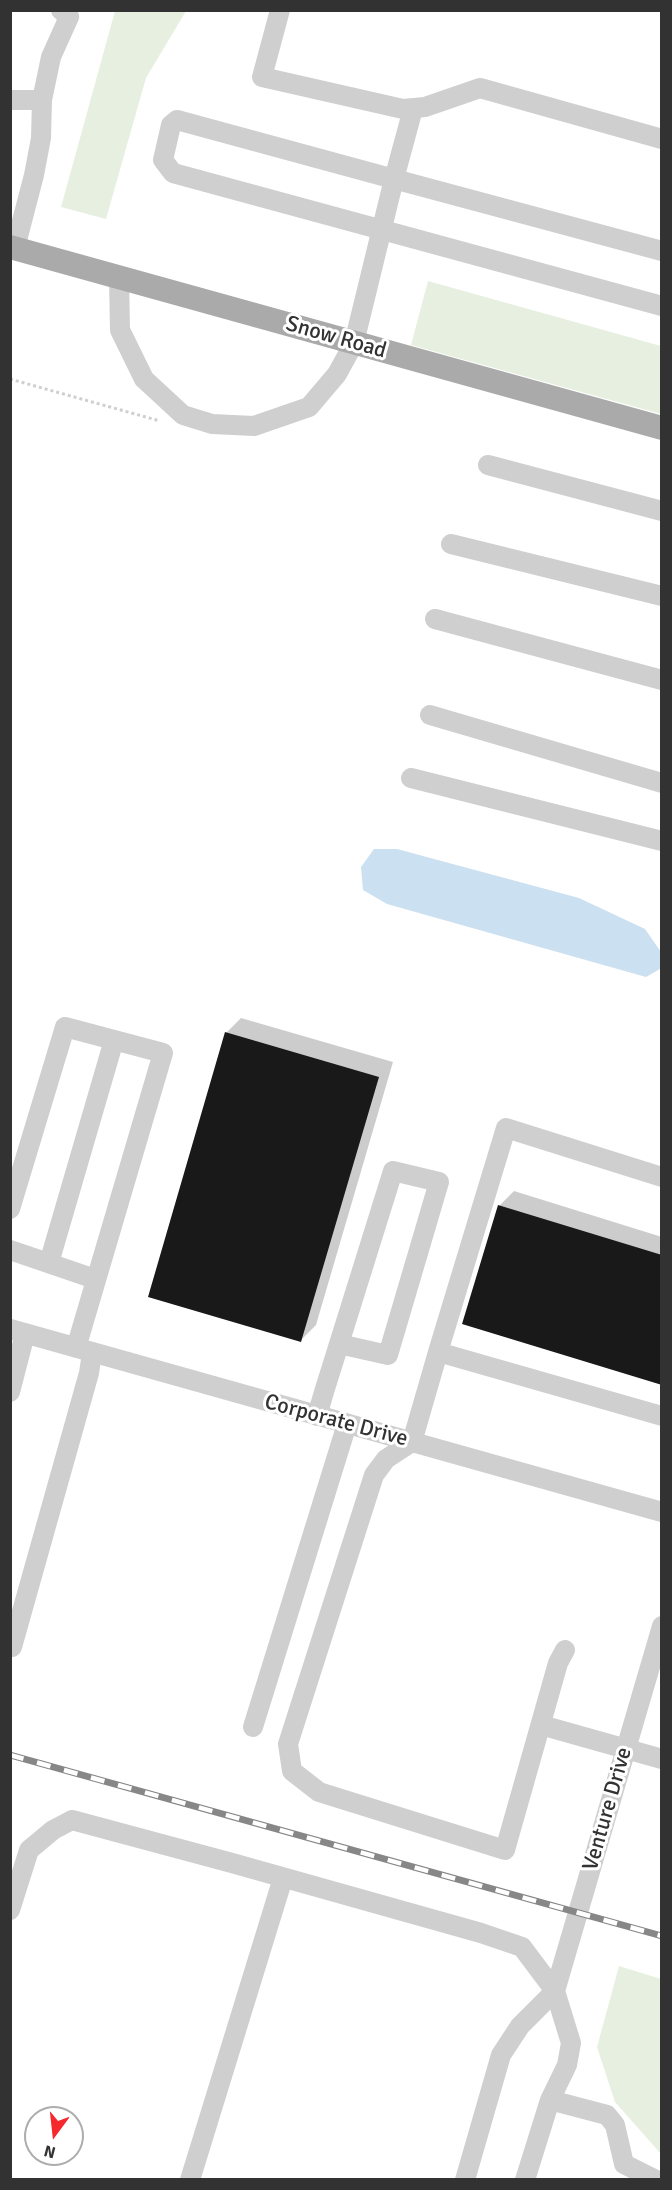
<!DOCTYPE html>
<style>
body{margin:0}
#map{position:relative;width:672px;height:2190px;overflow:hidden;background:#fff;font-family:Signika,sans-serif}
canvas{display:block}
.frame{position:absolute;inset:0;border:12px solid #323232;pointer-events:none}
.north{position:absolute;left:24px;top:2106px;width:60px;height:60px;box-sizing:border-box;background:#fff;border:2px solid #adadad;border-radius:50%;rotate:195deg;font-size:16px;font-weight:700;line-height:24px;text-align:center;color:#323232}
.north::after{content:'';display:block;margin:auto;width:21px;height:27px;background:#f5282d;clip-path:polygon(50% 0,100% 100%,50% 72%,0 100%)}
</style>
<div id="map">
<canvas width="672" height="2190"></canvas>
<div class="frame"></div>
<div class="north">N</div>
</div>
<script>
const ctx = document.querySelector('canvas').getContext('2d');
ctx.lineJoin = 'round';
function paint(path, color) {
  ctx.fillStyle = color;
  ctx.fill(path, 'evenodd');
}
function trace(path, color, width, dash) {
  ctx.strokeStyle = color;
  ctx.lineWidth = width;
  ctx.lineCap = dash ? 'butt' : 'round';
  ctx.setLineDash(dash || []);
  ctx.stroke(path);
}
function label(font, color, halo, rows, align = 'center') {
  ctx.font = font + ' Signika,sans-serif';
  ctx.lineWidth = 6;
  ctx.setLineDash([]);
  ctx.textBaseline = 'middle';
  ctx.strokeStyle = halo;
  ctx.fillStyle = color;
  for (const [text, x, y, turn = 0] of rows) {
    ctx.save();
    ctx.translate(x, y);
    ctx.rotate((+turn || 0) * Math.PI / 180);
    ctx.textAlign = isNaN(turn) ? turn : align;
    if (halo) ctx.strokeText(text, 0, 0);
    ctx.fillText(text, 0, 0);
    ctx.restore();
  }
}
paint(new Path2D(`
 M 115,11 L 186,11 L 146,78 L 106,219 L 61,207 Z
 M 428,281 L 661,346 L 661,414 L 411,345 Z
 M 619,1966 L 661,1979 L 661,2154 L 615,2102 L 597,2047 Z`), '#e7f0e0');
paint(new Path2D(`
 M 374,849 L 397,849 L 579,898 L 645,929 L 661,952 L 660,969 L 646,977 L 387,904 L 363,890 L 361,867 Z`), '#cbe0f0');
paint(new Path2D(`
 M 241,1018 L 393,1062 L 316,1325 L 301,1340 L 150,1296 L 227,1032 Z
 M 514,1191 L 662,1237 L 662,1384 L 499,1206 Z`), '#0003');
paint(new Path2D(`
 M 225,1032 L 379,1077 L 301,1342 L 148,1297 Z
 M 498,1205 L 662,1255 L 662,1385 L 462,1324 Z`), '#191919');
trace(new Path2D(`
 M 10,379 L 160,421`), '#cfcfcf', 3, [3, 3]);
trace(new Path2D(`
 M 280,10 L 262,77 L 403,109 L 425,107 L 480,88 L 662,139
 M 10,100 L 42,100
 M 413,109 L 394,179 L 177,120 L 171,125 L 163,160 L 173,173 L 662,306
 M 15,248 L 34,175 L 41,138 L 42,100 L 51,57 L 69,17 L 61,10
 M 119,277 L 120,330 L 144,379 L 183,415 L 212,424 L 254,426 L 309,407 L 337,374 L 354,343 L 394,179 L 662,251
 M 488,465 L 662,511
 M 451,544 L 662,596
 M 435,619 L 662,680
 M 430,715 L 662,783
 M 411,778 L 662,841
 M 10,1209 L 65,1027 L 163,1053 L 76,1348
 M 10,1250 L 95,1279
 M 49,1263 L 114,1040
 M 10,1329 L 662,1512
 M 438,1352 L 506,1128 L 662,1177
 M 10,1392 L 25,1334
 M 317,1416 L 324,1392 L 393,1171 L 439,1182 L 388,1355 L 339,1344
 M 12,1647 L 89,1373 L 92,1353
 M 565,1650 L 558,1663 L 505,1850 L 319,1792 L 292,1771 L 288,1744 L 374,1475 L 386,1459 L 412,1442 L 438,1352 L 662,1416
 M 541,1725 L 662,1759
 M 253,1727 L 347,1424
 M 10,1910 L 29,1850 L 53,1830 L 72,1820 L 232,1863 L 481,1933 L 522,1947 L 555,1991 L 571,2043 L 567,2065 L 550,2100 L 525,2180
 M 550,2100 L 607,2115 L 615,2125 L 624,2164 L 656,2180
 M 190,2180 L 283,1878
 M 465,2180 L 501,2055 L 520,2026 L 555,1991 L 662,1626`), '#cfcfcf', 20);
trace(new Path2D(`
 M 10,247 L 662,428`), '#aaa', 24);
const rail = new Path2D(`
 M 10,1755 L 662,1936`);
trace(rail, '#878787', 7);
trace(rail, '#fff', 4.5, [14]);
label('22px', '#323232', '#fff', [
 ["Snow Road",336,338,16],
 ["Corporate Drive",336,1421,15],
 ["Venture Drive",608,1809,-74]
]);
</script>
